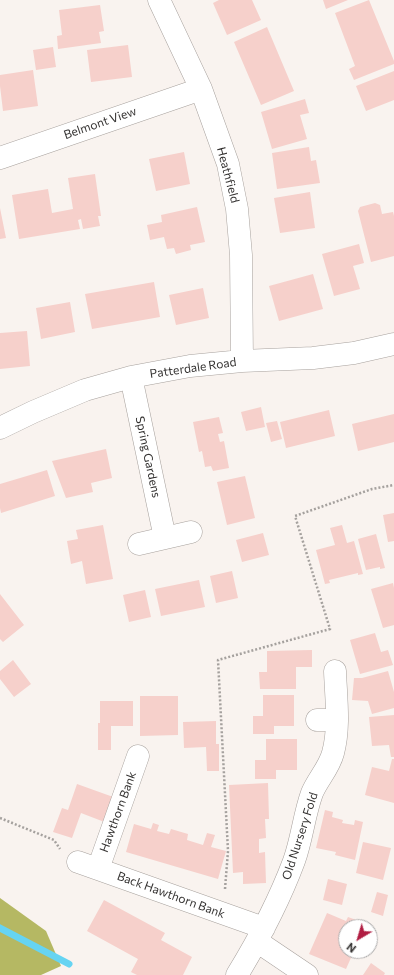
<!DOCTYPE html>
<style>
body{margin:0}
#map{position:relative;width:394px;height:975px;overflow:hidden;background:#f9f3ef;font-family:Commissioner,sans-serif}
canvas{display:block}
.north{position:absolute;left:338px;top:919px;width:40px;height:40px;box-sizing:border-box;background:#fff;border:1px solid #aeadad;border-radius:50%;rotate:218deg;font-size:11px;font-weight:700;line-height:16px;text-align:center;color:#353332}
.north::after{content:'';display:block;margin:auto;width:14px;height:18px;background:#b01d42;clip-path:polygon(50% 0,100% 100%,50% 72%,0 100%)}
</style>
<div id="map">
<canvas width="394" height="975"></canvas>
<div class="north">N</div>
</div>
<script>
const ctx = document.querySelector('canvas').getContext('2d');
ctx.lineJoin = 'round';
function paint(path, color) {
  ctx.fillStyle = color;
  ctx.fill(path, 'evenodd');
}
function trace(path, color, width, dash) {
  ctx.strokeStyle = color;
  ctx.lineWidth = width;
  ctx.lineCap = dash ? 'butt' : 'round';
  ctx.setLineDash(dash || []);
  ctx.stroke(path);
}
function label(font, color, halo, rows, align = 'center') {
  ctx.font = font + ' Commissioner,sans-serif';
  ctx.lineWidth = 3;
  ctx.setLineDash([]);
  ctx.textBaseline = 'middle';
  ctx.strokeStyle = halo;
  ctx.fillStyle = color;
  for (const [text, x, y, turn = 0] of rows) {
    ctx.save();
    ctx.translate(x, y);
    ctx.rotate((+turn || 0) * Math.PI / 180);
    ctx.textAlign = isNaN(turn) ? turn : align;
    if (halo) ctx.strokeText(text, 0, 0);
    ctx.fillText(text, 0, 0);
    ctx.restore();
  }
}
paint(new Path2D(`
 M 0,898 L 46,931 L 61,966 L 41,975 L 0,975 Z`), '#b5b863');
trace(new Path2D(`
 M 0,928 L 69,964`), '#66d4f2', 7);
paint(new Path2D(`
 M 219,0 L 252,0 L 261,20 L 227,35 L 213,3 Z
 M 323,0 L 348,0 L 326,9 Z
 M 369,0 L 394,61 L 394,64 L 354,80 L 349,69 L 355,66 L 335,13 Z
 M 100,5 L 104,31 L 99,32 L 101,43 L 58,49 L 57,36 L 62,35 L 59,10 Z
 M 267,27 L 294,91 L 261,105 L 234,42 Z
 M 128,45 L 132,77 L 91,82 L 87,50 Z
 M 53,47 L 56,67 L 36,70 L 33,50 Z
 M 33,70 L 38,106 L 3,111 L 0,86 L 0,75 Z
 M 394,71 L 394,100 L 366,111 L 356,86 Z
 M 305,99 L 309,113 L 300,115 L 307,139 L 272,149 L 261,112 Z
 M 309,147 L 311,161 L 316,160 L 320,183 L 277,189 L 272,153 Z
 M 184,152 L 190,184 L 156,191 L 149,159 Z
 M 95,174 L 101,216 L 98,216 L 100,226 L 83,229 L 81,219 L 78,220 L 80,229 L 19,239 L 12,195 L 48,189 L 52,213 L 73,209 L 68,178 Z
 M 310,192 L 315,228 L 280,233 L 274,198 Z
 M 375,203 L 380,205 L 382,214 L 393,212 L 394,216 L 394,256 L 371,262 L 358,211 L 360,207 Z
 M 197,207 L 205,242 L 190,245 L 191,250 L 176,254 L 174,248 L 167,249 L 164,237 L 150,240 L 147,225 L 162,222 L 161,215 Z
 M 0,208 L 6,238 L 0,239 Z
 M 359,244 L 364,263 L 353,266 L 360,289 L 334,296 L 322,254 Z
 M 313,274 L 323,309 L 279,321 L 269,286 Z
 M 154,282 L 160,317 L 92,329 L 85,294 Z
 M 203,288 L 209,318 L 176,325 L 169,295 Z
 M 70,302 L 75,332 L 41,339 L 36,308 Z
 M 27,331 L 30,366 L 0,369 L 0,333 Z
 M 261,407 L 265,427 L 246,431 L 241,412 Z
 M 329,410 L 335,436 L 286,448 L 280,422 Z
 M 394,414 L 394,442 L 358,451 L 352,424 Z
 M 219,417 L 223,433 L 218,434 L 220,442 L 224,441 L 229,468 L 213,471 L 211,466 L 205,467 L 202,451 L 199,452 L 193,422 Z
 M 277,421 L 282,439 L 271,442 L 266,423 Z
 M 106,449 L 112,478 L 91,483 L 93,492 L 66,498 L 52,461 Z
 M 47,470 L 55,496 L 1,513 L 0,508 L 0,484 Z
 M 245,476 L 255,518 L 227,525 L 217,482 Z
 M 394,513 L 394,541 L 388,542 L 383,515 Z
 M 103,525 L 113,579 L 86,584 L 82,561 L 71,564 L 67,541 L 78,539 L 76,530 Z
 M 342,525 L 347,543 L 354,541 L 363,574 L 358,575 L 358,573 L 329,580 L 330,583 L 325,584 L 316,550 L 335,545 L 330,528 Z
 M 263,533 L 269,555 L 242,562 L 236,540 Z
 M 376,534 L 385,568 L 380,569 L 380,567 L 366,570 L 358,539 Z
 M 232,571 L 238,598 L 216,603 L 210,576 Z
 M 199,580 L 205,607 L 161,616 L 155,589 Z
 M 393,583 L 394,588 L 394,625 L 383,628 L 371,589 Z
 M 145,590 L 151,617 L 129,622 L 123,595 Z
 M 0,594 L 24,625 L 3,642 L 0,639 Z
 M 375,633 L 381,652 L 388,650 L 393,665 L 360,674 L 350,640 Z
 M 312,650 L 312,667 L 296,667 L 296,689 L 260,689 L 259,672 L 267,672 L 267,651 Z
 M 13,660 L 31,684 L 14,697 L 0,679 L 0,671 Z
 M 388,671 L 394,692 L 394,708 L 372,714 L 368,701 L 352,700 L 354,678 L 362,678 Z
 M 263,695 L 294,695 L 294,726 L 274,726 L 274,734 L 253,734 L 253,716 L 263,716 Z
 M 140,696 L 178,696 L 178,735 L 140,736 Z
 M 100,701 L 133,701 L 133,726 L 111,726 L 111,750 L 98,750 L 98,723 L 100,723 Z
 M 394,715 L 394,757 L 391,757 L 389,745 L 372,746 L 369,717 Z
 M 216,721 L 216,744 L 219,744 L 219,771 L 207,771 L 206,747 L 184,748 L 183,722 Z
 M 266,739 L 297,739 L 297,770 L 276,770 L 276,779 L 255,779 L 255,760 L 266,760 Z
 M 392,759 L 394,759 L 394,803 L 365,795 L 372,767 L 389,771 Z
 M 268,783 L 269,819 L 265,819 L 266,838 L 259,839 L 259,853 L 265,852 L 266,883 L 243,884 L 243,872 L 233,873 L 229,785 Z
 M 77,784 L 116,798 L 107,823 L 81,813 L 72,838 L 53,832 L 62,808 L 68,810 Z
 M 325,810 L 333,812 L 332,817 L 343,820 L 342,823 L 354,825 L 355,820 L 363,822 L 355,860 L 335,855 L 336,852 L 316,848 Z
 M 153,823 L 159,825 L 157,831 L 169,834 L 171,829 L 188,834 L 187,840 L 203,845 L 207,833 L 215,835 L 211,847 L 226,851 L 218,879 L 126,852 L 134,824 L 151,829 Z
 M 363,842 L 391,848 L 383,880 L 356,873 Z
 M 328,879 L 347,884 L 342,905 L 323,900 Z
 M 377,892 L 388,895 L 383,916 L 371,912 Z
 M 104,900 L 165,933 L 161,940 L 192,957 L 183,975 L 137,975 L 131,972 L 138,959 L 87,931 Z
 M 327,913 L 346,921 L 348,917 L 359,921 L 356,927 L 346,927 L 346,929 L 344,928 L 342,932 L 346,934 L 346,951 L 354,951 L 346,969 L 309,954 Z
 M 371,963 L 385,973 L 384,975 L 363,975 Z`), '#f6d0cb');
const minor = new Path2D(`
 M 159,0 L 201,89 L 228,164 L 237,209 L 241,255 L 242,361
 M 0,158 L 201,89
 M 131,377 L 165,538
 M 0,428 L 33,412 L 85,390 L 131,377 L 190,366 L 242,361 L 313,358 L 354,353 L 394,344
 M 139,544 L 191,532
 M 317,720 L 336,720
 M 78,862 L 264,928
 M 98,869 L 138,756
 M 258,942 L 307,975
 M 237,975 C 259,939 279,901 294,861 C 302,839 304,815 312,793 C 318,779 329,768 333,753 C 340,727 336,698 335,671`);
trace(minor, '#a7a19d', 23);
trace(new Path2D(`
 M 0,818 L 54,840 L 60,849
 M 225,889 L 228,851 L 218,660 L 330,629 L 295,516 L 372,489 L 394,485`), '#a5a19e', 2.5, [2, 2]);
trace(minor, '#fff', 22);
label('12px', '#353332', '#fff', [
 ["Belmont View",100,123,-19],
 ["Heathfield",228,175,75],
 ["Patterdale Road",193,368,-8],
 ["Spring Gardens",148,457,78],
 ["Hawthorn Bank",118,812,-70],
 ["Old Nursery Fold",300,836,-72],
 ["Back Hawthorn Bank",171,895,20]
]);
</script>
